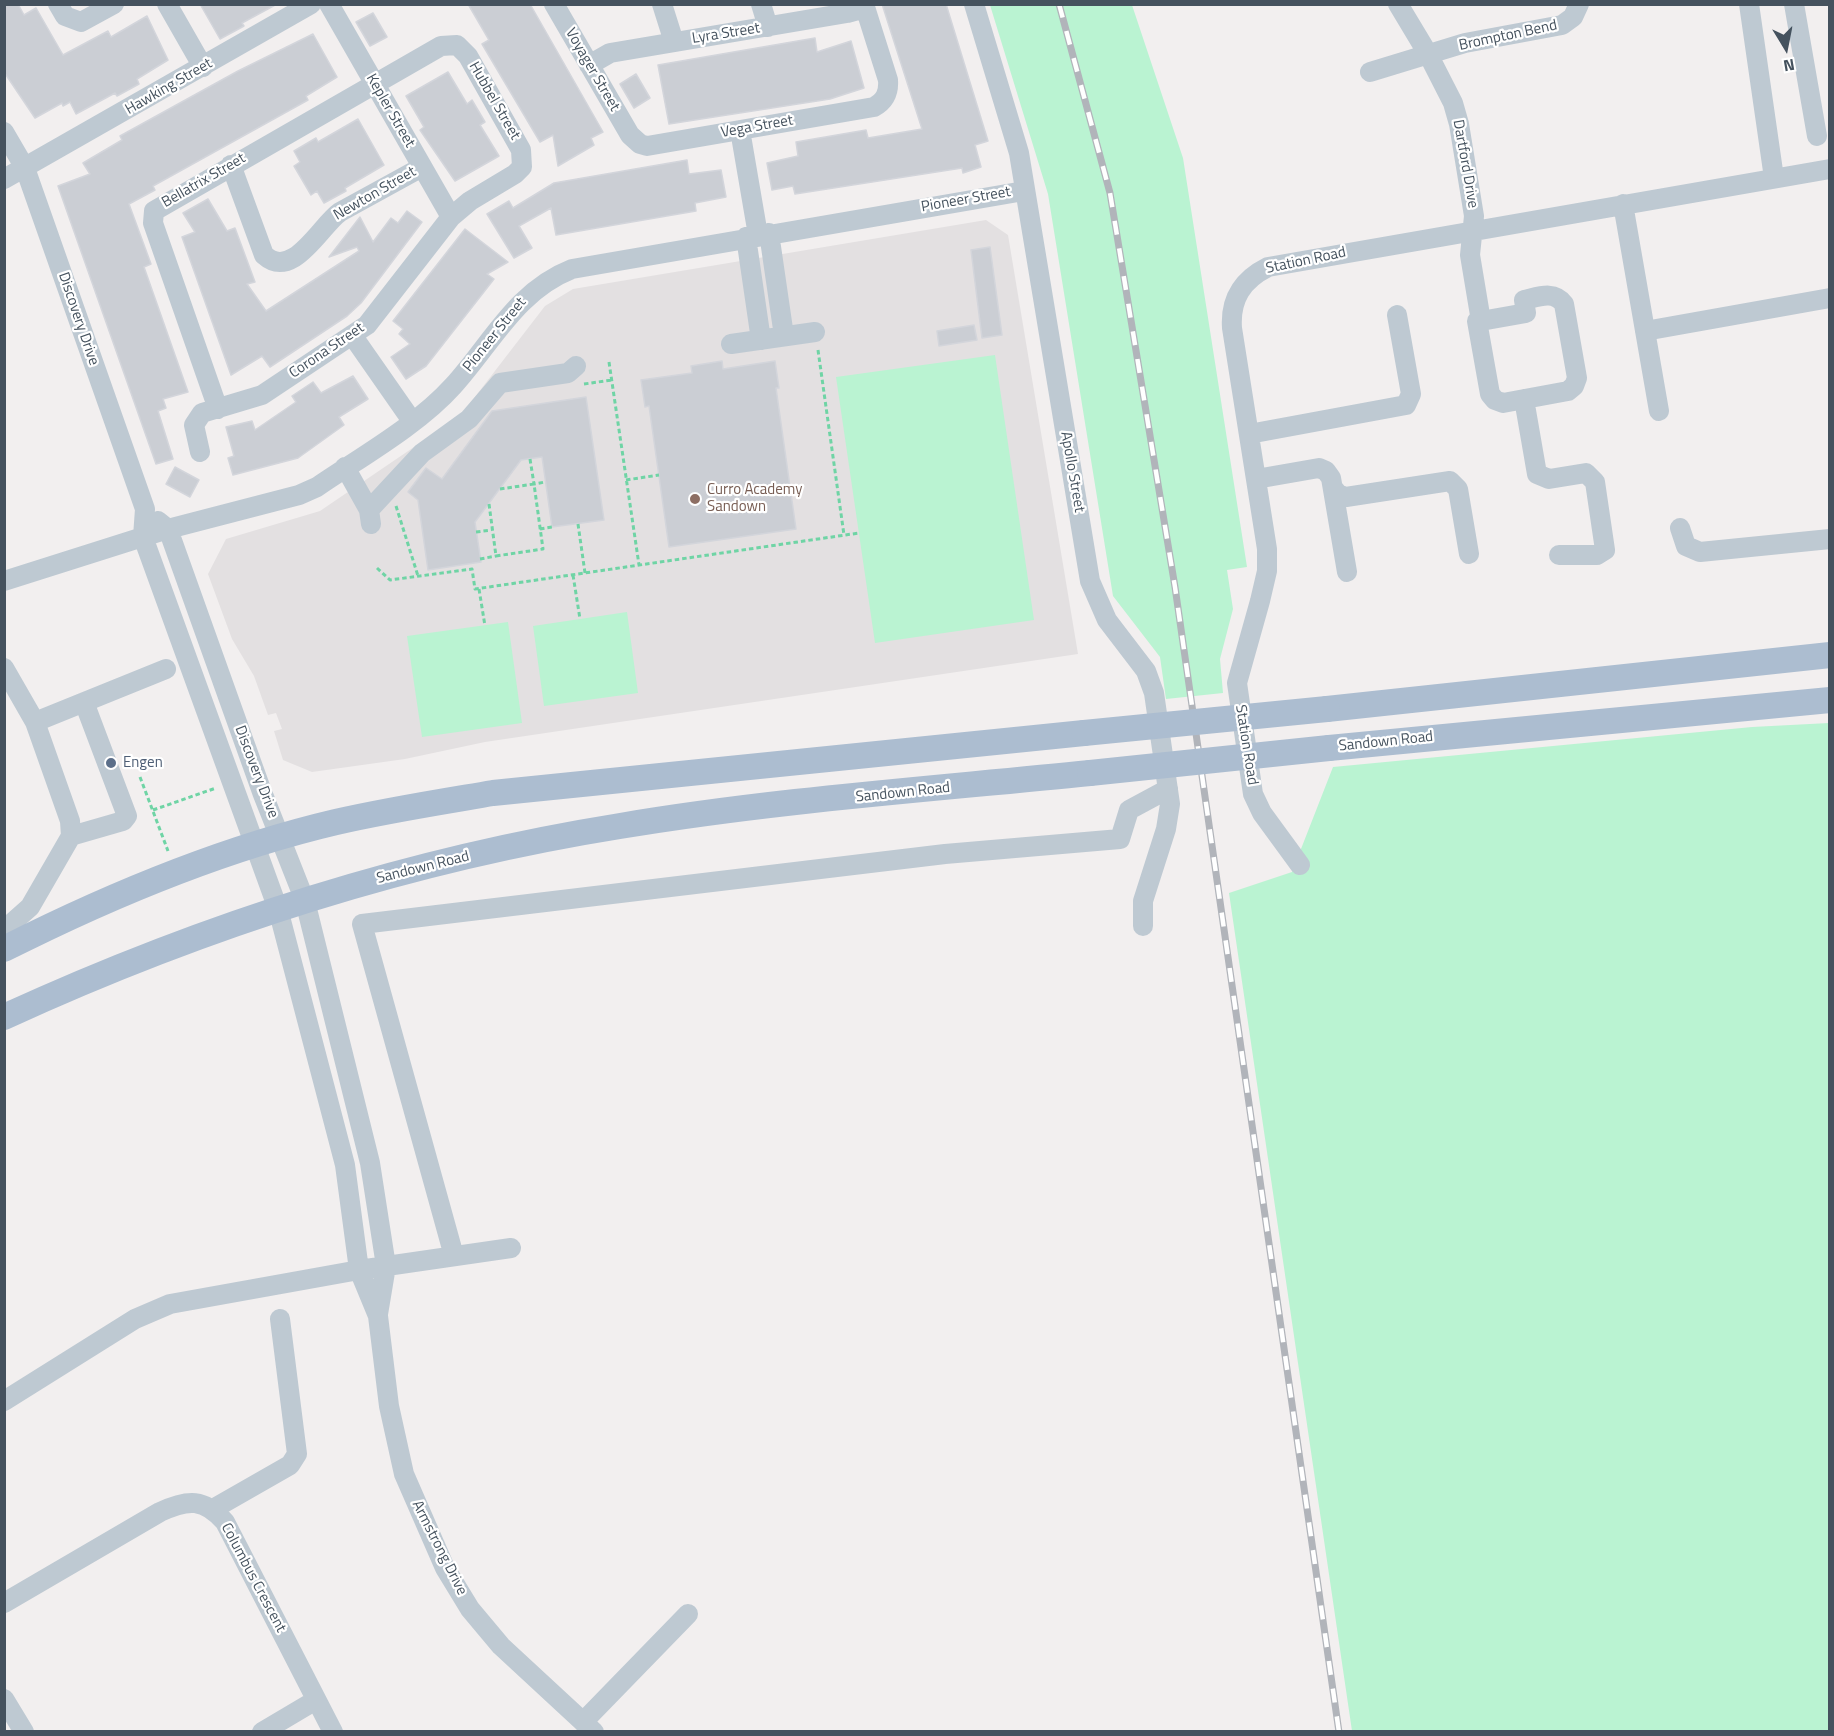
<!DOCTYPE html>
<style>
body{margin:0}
#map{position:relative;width:1834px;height:1736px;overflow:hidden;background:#f2efef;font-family:"Titillium Web",sans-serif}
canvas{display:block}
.frame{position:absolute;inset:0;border:6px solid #45525e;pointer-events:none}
.north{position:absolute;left:1756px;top:18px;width:60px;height:60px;-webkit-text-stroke:4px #fff;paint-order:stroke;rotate:170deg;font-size:16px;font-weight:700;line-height:24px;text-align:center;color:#45525e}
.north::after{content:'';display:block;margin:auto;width:21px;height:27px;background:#45525e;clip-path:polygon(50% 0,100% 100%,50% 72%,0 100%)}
</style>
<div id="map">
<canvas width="1834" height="1736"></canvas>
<div class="frame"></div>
<div class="north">N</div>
</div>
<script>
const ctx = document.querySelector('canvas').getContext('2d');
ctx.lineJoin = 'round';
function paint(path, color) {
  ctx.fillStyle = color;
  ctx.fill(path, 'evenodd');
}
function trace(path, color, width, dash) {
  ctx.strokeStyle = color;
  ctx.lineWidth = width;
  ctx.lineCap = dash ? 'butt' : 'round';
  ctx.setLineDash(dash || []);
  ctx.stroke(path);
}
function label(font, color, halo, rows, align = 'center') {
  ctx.font = font + ' "Titillium Web",sans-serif';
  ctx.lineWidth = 4.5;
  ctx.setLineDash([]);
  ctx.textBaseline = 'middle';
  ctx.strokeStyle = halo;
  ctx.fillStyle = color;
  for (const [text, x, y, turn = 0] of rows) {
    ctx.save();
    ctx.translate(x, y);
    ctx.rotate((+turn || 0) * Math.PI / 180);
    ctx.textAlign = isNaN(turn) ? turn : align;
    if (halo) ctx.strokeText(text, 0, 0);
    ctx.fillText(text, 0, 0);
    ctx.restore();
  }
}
paint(new Path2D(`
 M 986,220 L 1008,235 L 1078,654 L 485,742 L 405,759 L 312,772 L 283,760 L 274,731 L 282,729 L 276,713 L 268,715 L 254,676 L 232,639 L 208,574 L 226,539 L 320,511 L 461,415 L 545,306 L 573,289 Z`), '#e3e0e1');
paint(new Path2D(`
 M 990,5 L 1132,5 L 1183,158 L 1247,567 L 1227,570 L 1233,609 L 1220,659 L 1223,693 L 1166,699 L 1160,657 L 1113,596 L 1048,194 Z
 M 995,355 L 1034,620 L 875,643 L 836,377 Z
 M 627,612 L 638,693 L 544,706 L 533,626 Z
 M 508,622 L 522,723 L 422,737 L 407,636 Z
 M 1829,723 L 1829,1731 L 1352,1731 L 1229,893 L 1292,872 L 1333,767 L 1752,727 Z`), '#baf3d2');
const building = new Path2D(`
 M 4,4 L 18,4 L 24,15 L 36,8 L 63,55 L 108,31 L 111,37 L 147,16 L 168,60 L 137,79 L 139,84 L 117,96 L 115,93 L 76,114 L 70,102 L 63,106 L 62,103 L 35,118 L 4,72 Z
 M 200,4 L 277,4 L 242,23 L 244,26 L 220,39 Z
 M 468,4 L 530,4 L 603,132 L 591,138 L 594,145 L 558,166 L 553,135 L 540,142 L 482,44 L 489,40 Z
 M 882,4 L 946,4 L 988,141 L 975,145 L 981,167 L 963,173 L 962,168 L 795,194 L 793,186 L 772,190 L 767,163 L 798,156 L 796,142 L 866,130 L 868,138 L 922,129 Z
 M 373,13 L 387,37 L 370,46 L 356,22 Z
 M 313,34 L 337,77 L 306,96 L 308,100 L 153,186 L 155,190 L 129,204 L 151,264 L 144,267 L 188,392 L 163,399 L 166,408 L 158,411 L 173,459 L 156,464 L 58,186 L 90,174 L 83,163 L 122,140 L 120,136 L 238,71 Z
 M 815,38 L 817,52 L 851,41 L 864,88 L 830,99 L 669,124 L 658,65 Z
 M 448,72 L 467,104 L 472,100 L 485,122 L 480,125 L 499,156 L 455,181 L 420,130 L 424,127 L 406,96 Z
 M 636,74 L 650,98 L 634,108 L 620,84 Z
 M 358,119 L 384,165 L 345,188 L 346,191 L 324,203 L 317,191 L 311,195 L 294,166 L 300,162 L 294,151 L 316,138 L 318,142 Z
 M 687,160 L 689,174 L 721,170 L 726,197 L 695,203 L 696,211 L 556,235 L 551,208 L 519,226 L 532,248 L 514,258 L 487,214 L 509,201 L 513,208 L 554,183 Z
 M 208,199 L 227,231 L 235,228 L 255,282 L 247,284 L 266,311 L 359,251 L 357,247 L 329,257 L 360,217 L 373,242 L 391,218 L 398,223 L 407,211 L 422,222 L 361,303 L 347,316 L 270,367 L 262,356 L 231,375 L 182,237 L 195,232 L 183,213 Z
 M 465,229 L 508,262 L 487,274 L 494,279 L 426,366 L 406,379 L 391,357 L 410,344 L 399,334 L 403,329 L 393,321 Z
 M 990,247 L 1002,335 L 982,338 L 971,250 Z
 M 974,325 L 977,340 L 939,346 L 937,331 Z
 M 722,361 L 723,369 L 775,361 L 779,388 L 776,388 L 796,529 L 669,547 L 649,406 L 645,407 L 641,380 L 692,373 L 691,366 Z
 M 353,376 L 368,399 L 339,417 L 344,425 L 298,458 L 233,475 L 228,458 L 234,456 L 226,427 L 252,421 L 255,430 L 296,402 L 292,396 L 313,382 L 321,393 Z
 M 586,397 L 604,520 L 552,527 L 542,457 L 521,460 L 475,522 L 481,562 L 428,570 L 418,500 L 408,492 L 426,468 L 442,479 L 492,411 Z
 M 175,467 L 199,480 L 190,497 L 166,484 Z`);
paint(building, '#cbced4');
trace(building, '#d3d5db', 1.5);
trace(new Path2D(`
 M 818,350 L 844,535
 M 609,362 L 639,565
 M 584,384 L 612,380
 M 530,459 L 534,484 L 545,482
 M 626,480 L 659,475
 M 500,489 L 534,484
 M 489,504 L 496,556 L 543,549 L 534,484
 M 396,506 L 418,576
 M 578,524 L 585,573
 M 540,529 L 552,527
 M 476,532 L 491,530
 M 480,559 L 496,556
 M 377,568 L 390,580 L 472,569 L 475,589 L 859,533
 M 573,575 L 580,619
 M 479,589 L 485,626
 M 140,777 L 168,851
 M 153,810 L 216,788`), '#6fd4a5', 3, [4.5, 3]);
trace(new Path2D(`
 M 58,4 L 65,16 L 81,22 L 114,4
 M 167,4 L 203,67
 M 329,4 L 451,217
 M 554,4 L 630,135 L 640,144 L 647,146 L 874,107 C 885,101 889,93 888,80 L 864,4
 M 662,4 L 674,42
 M 761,4 L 768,27
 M 974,4 L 1019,153 L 1090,581 L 1107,620 L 1146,671 L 1154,693 L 1170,804 L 1166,829 L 1143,901 L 1143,926
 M 1398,4 L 1428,54 L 1453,103 L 1459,124 L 1474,216 L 1470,255 L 1481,321 L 1477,321 L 1490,394 L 1495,400 L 1503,403 L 1568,391 L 1574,386 L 1577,378 L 1564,304 C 1554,290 1538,297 1524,300 L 1526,313 L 1481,321
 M 1749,4 L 1774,178
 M 1794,4 L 1817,136
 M 589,65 L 610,53 L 847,13 L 865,8
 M 1370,72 L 1465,43 L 1562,25 L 1573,17 L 1579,4
 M 740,130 L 758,235
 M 4,132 L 25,168 L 145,509 L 143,537 L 278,909 L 345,1165 L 359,1270 L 378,1316 L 389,1406 L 404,1474 L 445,1568 L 470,1609 L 501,1646 L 594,1732
 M 231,165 L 264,255 C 293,281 320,226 340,212 L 422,167
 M 4,179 L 311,4
 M 1623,204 L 1659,411
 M 769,233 L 784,336
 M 746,237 L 761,340
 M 1645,331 L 1830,298
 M 352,335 L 412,421
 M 731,344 L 815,332
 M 1524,399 L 1537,474 L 1549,479 L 1586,473 L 1595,482 L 1605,550 L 1597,555 L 1559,555
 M 1249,434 L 1406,405 L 1411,394 L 1397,315
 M 200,452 L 194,425 L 202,413 L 262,395 L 367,325 L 451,217 L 470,201 L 515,174 L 522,167 L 521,150 L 468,56 L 457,45 L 441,46 L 154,211 L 153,223 L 218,409
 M 345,467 L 369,510 L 371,524
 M 1256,479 L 1319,468 L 1326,471 L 1331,478 L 1347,572
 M 1333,488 L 1338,494 L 1346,497 L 1450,481 L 1458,489 L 1469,554
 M 369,510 L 422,453 L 469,419 L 500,383 L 568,373 L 576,366
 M 158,521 L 168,529 L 262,792 L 305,901 L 370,1163 L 386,1266 L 378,1314
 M 1680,528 L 1686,546 L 1700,552 L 1830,539
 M 4,581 L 168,529 L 299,495 L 317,487 C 361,457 418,425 453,386 C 492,343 516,291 572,269 L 1024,191
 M 4,668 L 35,722 L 70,821 L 71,836 L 30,907 L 4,930
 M 35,722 L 166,669
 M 71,836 L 123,821 L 127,816 L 84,702
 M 1300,865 L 1262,813 L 1253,794 L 1237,683 L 1260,601 L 1267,571 L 1267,549 L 1232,328 C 1230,299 1242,280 1268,267 L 1830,169
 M 454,1256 L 362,924 L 945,854 L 1120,839 L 1129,810 L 1168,789
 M 4,1401 L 135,1319 L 170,1304 L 359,1270 L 511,1248
 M 213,1509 L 290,1465 L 297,1454 L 280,1319
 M 4,1603 L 160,1512 C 188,1499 204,1498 225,1522 L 333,1732
 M 4,1699 L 24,1732
 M 583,1722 L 688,1614
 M 262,1732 L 316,1700`), '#bec9d2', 20);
trace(new Path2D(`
 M 1327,709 L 1830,655
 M 1329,748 L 1830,700
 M 4,949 C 109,896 221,849 336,822 C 388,810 440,802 493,793 L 1084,733
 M 4,1017 C 200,927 407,860 620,826 C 775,800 933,789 1090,773`), '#acbdd0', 26);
const rail = new Path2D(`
 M 1059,4 L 1110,193 L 1175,587 L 1339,1732`);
trace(rail, '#b1b4ba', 7);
trace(rail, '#fff', 4.5, [14]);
trace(new Path2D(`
 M 1084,733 L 1327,709
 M 1090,773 L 1329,748`), '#acbdd0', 26);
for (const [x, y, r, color] of [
 [695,499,6,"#8d6e63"],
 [111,763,6,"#5c6f8a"]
]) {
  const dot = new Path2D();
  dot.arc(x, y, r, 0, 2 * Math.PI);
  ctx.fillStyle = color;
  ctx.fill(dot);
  trace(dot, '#fff', 2);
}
label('15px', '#45525e', '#fff', [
 ["Lyra Street",726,34,-9],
 ["Brompton Bend",1508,36,-12],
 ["Voyager Street",592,70,60],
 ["Hawking Street",169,87,-30],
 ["Hubbel Street",494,101,60],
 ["Kepler Street",390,111,60],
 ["Vega Street",757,127,-10],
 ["Dartford Drive",1465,164,80],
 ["Bellatrix Street",204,181,-30],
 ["Newton Street",375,194,-30],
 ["Pioneer Street",966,200,-10],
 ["Station Road",1306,261,-12],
 ["Discovery Drive",78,319,71],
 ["Pioneer Street",495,335,-51],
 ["Corona Street",327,351,-34],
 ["Apollo Street",1072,472,80],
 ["Sandown Road",1386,742,-6],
 ["Station Road",1246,745,81],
 ["Discovery Drive",256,772,69],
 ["Sandown Road",903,793,-6],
 ["Sandown Road",423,868,-14],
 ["Armstrong Drive",439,1548,63],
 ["Columbus Crescent",253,1578,62]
]);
label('15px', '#785e54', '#fff', [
 ["Curro Academy",707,490],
 ["Sandown",707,507]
], 'left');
label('15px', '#4e5e75', '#fff', [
 ["Engen",123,763]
], 'left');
</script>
